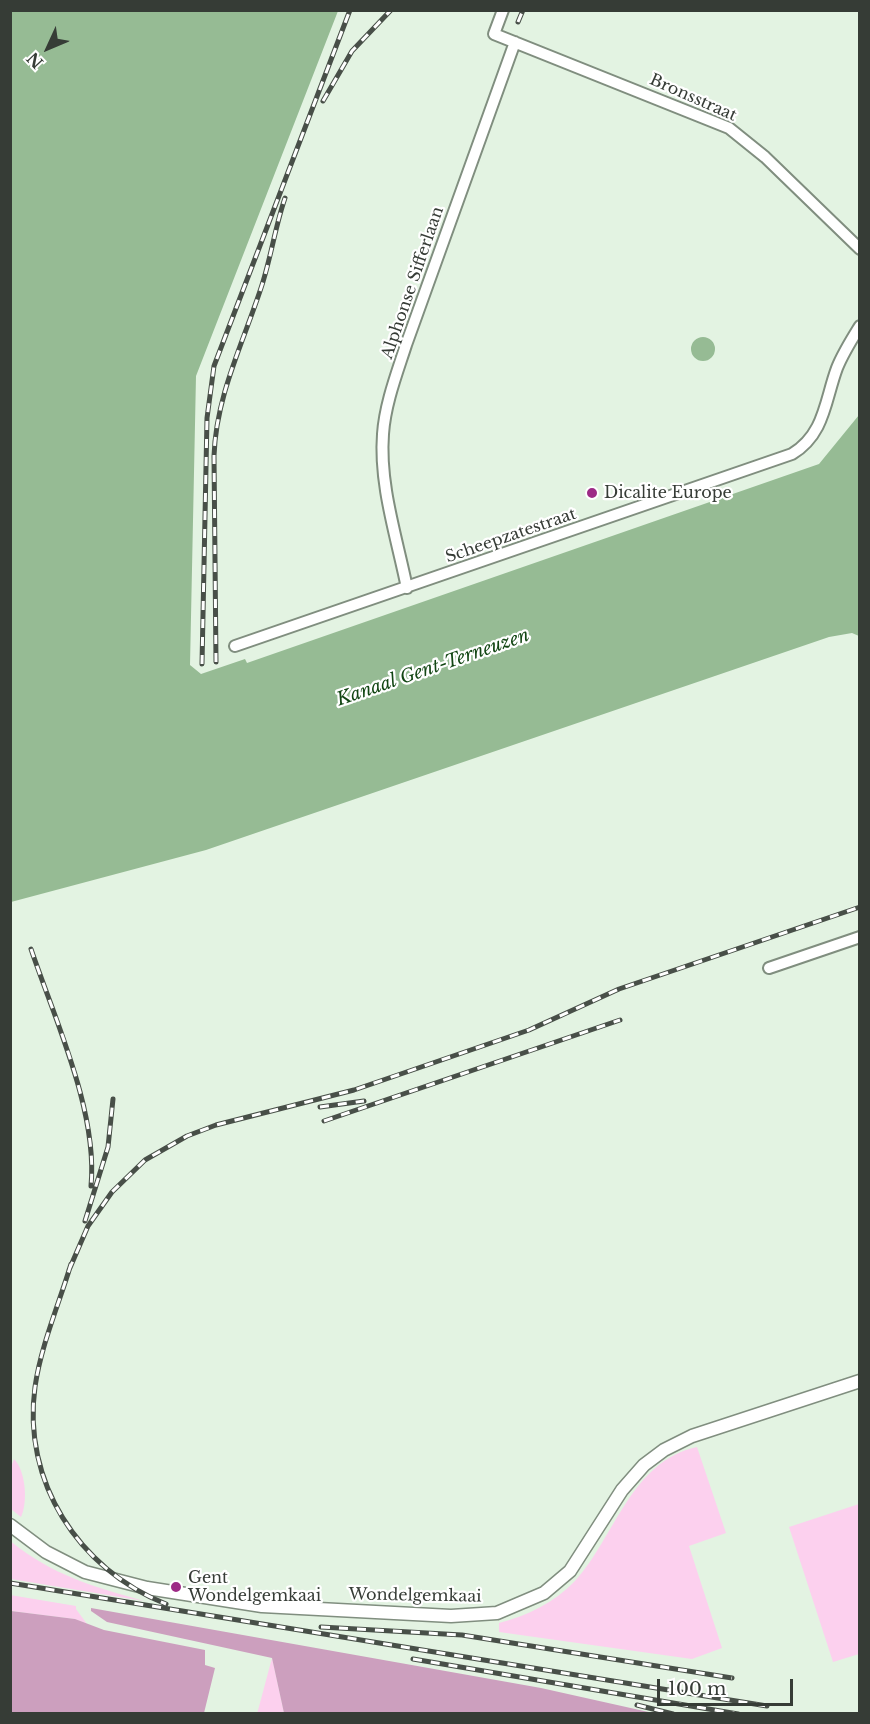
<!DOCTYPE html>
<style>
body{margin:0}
#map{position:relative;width:870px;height:1724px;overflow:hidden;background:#e3f3e2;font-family:"Libre Baskerville",serif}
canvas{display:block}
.frame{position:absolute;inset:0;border:12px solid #363c36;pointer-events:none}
.north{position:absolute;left:18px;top:18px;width:60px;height:60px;-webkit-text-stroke:4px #fff;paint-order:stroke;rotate:226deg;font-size:16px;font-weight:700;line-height:24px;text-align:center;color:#363c36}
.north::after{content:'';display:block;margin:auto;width:21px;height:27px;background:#363c36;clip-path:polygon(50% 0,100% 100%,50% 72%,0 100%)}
.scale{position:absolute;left:657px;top:1679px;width:136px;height:27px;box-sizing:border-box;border:3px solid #363c36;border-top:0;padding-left:8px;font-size:18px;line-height:21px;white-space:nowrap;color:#363c36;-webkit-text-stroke:4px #fff;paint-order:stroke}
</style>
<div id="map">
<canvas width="870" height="1724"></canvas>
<div class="frame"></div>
<div class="north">N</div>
<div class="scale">100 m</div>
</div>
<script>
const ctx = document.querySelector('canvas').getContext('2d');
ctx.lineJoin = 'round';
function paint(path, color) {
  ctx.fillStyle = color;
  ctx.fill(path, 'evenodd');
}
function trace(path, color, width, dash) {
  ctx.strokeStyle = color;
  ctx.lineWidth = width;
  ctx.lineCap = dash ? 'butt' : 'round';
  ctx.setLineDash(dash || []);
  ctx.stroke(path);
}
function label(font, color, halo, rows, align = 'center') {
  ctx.font = font + ' "Libre Baskerville",serif';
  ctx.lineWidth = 4.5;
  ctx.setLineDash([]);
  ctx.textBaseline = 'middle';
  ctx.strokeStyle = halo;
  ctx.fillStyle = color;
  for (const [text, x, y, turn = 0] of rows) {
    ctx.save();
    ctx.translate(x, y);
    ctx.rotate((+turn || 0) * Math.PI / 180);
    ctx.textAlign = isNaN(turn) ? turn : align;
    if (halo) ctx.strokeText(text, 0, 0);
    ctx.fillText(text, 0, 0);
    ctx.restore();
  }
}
paint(new Path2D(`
 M 697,1447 L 726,1533 L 689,1546 L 722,1648 L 692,1659 L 499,1632 L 499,1623 C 527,1616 555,1602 575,1581 C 615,1537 631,1461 697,1447 Z
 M 14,1459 C 26,1471 28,1503 21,1517 L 11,1509 L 11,1467 Z
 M 859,1504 L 859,1654 L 833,1662 L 789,1527 Z
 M 10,1541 C 54,1576 92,1586 144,1601 L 11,1579 Z
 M 10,1595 L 76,1606 L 76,1609 L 87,1624 L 75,1619 L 11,1611 Z
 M 272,1658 L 284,1713 L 257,1714 Z`), '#fcd0ee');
paint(new Path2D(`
 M 91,1608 L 541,1688 L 653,1713 L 284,1713 L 272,1658 L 107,1622 L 91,1611 Z
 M 11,1611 L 75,1619 L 104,1630 L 205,1650 L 205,1665 L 215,1668 L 204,1713 L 11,1713 Z`), '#cc9fbe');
paint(new Path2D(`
 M 11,10 L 338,11 L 196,376 L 190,665 L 201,674 L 245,659 L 247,663 L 819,464 L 859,415 L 859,636 L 852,633 L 829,637 L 206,850 L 11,902 Z
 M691 349a12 12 0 1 1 24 0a12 12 0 1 1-24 0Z`), '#96bb94');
const minor = new Path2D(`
 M 503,10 L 494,34 L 729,128 L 765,157 L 860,249
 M 407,588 C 397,538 379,485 383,434 C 385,404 397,373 406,345 L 515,42
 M 235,646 L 792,454 C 825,434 825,400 837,368 C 843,353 852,339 860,326
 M 769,968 L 860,937`);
const major = new Path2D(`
 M 10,1525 L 46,1552 L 85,1572 L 147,1588 L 262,1606 L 451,1616 L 497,1613 L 544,1593 L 570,1571 L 622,1490 L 644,1465 L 664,1450 L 692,1436 L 860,1381`);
trace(minor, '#808e7f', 14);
trace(major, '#808e7f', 15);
trace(minor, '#fff', 10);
trace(major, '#fff', 12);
const rail = new Path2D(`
 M 518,22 L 523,10
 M 323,101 L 352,51 L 391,10
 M 216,662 L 214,456 C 216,396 243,343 261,288 C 271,258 275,227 285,198
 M 202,664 L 207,418 L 214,366 L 350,10
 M 31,949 C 55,1020 98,1112 91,1186
 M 320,1107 L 364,1101
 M 324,1121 L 620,1020
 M 85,1221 L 108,1147 L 113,1099
 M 71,1264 C 59,1304 41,1345 35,1387 C 22,1481 78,1569 166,1604
 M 69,1270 L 88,1226 L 112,1192 L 145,1160 L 187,1136 L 216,1125 L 354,1090 L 529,1030 L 619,989 L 860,907
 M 10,1583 L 767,1706
 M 321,1627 L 462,1635 L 732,1678
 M 413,1659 L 738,1714
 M 637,1705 L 673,1714`);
trace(rail, '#484f48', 5);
trace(rail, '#fff', 3, [9]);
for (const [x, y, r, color] of [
 [592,493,6,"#9d2a86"],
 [176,1587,6,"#9d2a86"]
]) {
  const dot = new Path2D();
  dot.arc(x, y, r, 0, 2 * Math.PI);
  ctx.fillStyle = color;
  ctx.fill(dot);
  trace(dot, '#fff', 2);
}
label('16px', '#363c36', '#fff', [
 ["Bronsstraat",693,98,24],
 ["Alphonse Sifferlaan",413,283,-71],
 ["Scheepzatestraat",511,536,-19],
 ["Wondelgemkaai",415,1596,1]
]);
label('16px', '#363c36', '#fff', [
 ["Dicalite Europe",604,493],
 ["Gent",188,1578],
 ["Wondelgemkaai",188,1596]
], 'left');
label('italic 18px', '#124613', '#fff', [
 ["Kanaal Gent-Terneuzen",433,668,-19]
]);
</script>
